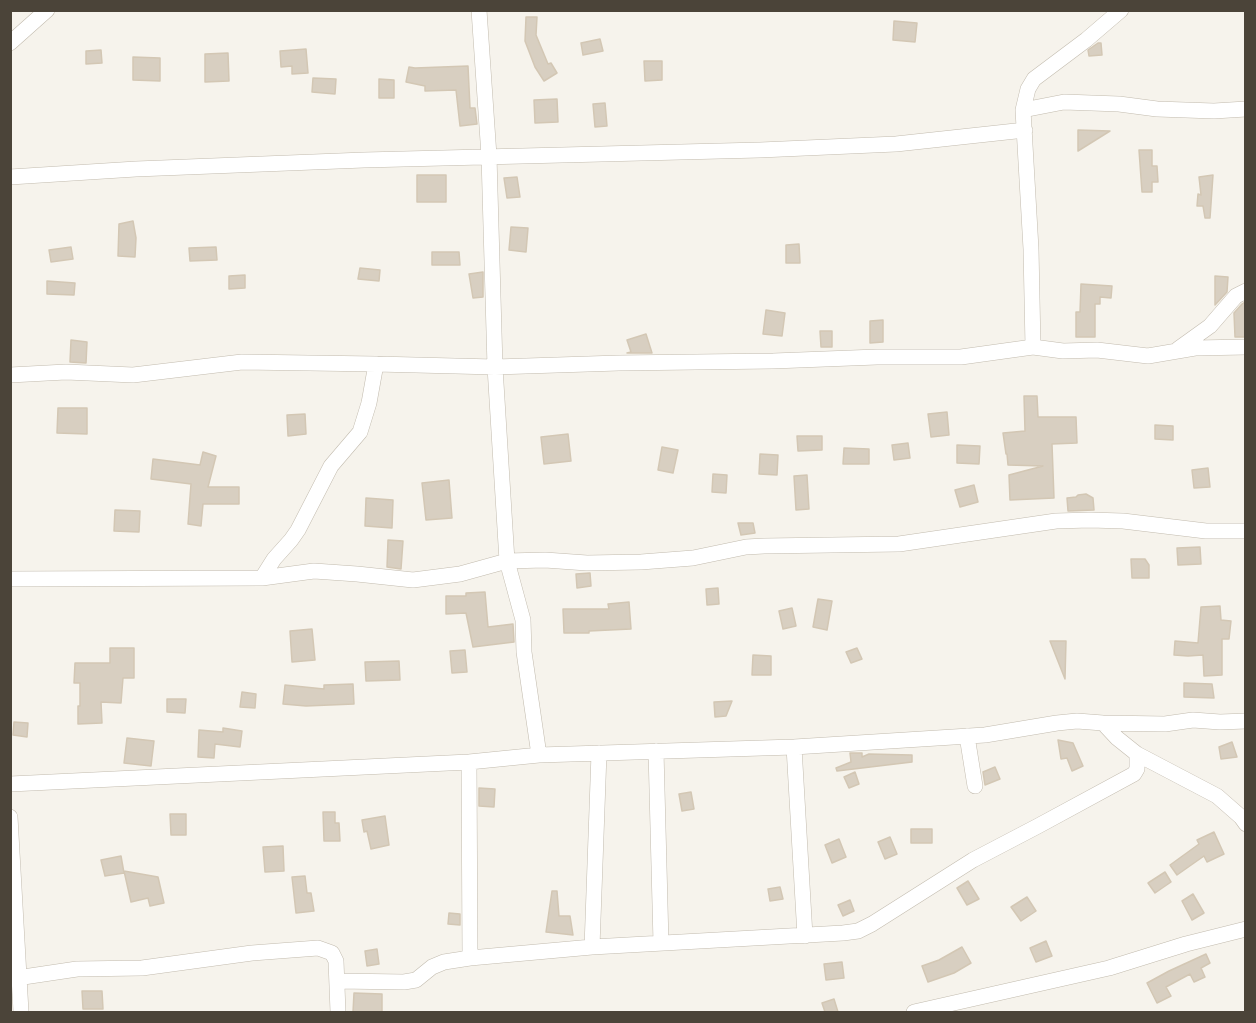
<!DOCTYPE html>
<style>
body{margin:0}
#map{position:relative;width:1256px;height:1023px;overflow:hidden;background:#f6f3ec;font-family:Rubik,sans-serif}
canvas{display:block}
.frame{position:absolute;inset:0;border:12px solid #4b4439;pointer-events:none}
</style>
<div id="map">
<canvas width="1256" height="1023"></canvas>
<div class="frame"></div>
</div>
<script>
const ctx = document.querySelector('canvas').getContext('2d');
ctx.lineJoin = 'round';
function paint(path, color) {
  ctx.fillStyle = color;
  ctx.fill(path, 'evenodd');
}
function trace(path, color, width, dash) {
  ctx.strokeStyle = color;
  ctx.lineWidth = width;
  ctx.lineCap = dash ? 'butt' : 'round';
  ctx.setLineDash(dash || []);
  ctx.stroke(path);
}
const building = new Path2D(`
 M 526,17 L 537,17 L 536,35 L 548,64 L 551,63 L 557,73 L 544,81 L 535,67 L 525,41 Z
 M 894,21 L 917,23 L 915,42 L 893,40 Z
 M 600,39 L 603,51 L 583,55 L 581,43 Z
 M 1098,43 L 1101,43 L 1102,55 L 1089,56 L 1088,50 Z
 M 306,49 L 308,73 L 292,74 L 292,66 L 281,67 L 280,51 Z
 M 101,50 L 102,63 L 86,64 L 86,51 Z
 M 228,53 L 229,81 L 205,82 L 205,54 Z
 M 133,57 L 160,58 L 160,81 L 133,80 Z
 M 644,61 L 662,61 L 662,80 L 645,81 Z
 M 468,66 L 470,108 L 475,108 L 477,124 L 460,126 L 456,90 L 425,91 L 425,86 L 406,82 L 409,67 L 415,68 Z
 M 313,78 L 336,79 L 335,94 L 312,92 Z
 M 379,79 L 394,80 L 394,98 L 379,98 Z
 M 557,99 L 558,122 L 535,123 L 534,100 Z
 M 605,103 L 607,126 L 595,127 L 593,104 Z
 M 1078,130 L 1110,131 L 1078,151 Z
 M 1139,150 L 1152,150 L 1152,166 L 1157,166 L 1158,182 L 1152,182 L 1152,192 L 1142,192 Z
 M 417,175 L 446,175 L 446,202 L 417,202 Z
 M 1213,175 L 1210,218 L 1205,218 L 1203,206 L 1197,206 L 1198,194 L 1201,195 L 1199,177 Z
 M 517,177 L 520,197 L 507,198 L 504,178 Z
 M 133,221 L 136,238 L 135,257 L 118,256 L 119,224 Z
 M 511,227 L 528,228 L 526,252 L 509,250 Z
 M 799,244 L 800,263 L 786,263 L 786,245 Z
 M 71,247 L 73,259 L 51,262 L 49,250 Z
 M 216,247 L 217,260 L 190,261 L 189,248 Z
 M 432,252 L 459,252 L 460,265 L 432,265 Z
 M 360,268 L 380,270 L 379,281 L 358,279 Z
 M 483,272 L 483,297 L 473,298 L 469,274 Z
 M 245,275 L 245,288 L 229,289 L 229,276 Z
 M 1215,276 L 1228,277 L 1227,292 L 1215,305 Z
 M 47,281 L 75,283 L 74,295 L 47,294 Z
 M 1081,284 L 1112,286 L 1111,298 L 1100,297 L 1100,304 L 1095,304 L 1095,337 L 1076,337 L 1076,312 L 1080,312 Z
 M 1245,302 L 1245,337 L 1235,337 L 1234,313 L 1242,304 Z
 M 766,310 L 785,313 L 782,336 L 763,334 Z
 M 883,320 L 883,342 L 870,343 L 870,321 Z
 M 820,331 L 832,331 L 832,347 L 821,347 Z
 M 646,334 L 652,353 L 627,353 L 631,352 L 627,340 Z
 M 71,340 L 87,342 L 86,363 L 70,362 Z
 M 1024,396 L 1037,396 L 1038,417 L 1076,417 L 1077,443 L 1052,444 L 1054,498 L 1010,500 L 1009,475 L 1043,466 L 1008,465 L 1007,454 L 1006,454 L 1003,433 L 1025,431 Z
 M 58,408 L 87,408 L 87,434 L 57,433 Z
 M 947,412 L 949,435 L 931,437 L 928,414 Z
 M 305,414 L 306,434 L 288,436 L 287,415 Z
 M 1155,425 L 1173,426 L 1173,440 L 1155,439 Z
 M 568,434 L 571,461 L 544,464 L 541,437 Z
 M 797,436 L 822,436 L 822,450 L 798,451 Z
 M 908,443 L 910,458 L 894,460 L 892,445 Z
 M 957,445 L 980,446 L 979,464 L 957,463 Z
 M 662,447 L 678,450 L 673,473 L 658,470 Z
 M 844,448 L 869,449 L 869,464 L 843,464 Z
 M 203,452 L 216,456 L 208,487 L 239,487 L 239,504 L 203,504 L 201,526 L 188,524 L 191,484 L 151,479 L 153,459 L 200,465 Z
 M 760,454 L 778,455 L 777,475 L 759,474 Z
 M 1208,468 L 1210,487 L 1194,488 L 1192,470 Z
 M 713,474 L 727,475 L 726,493 L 712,492 Z
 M 807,475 L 809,509 L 796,510 L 794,476 Z
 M 449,480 L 452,518 L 426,520 L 422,483 Z
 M 974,485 L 978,502 L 960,507 L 955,490 Z
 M 1086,494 L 1093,498 L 1094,510 L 1068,511 L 1067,498 L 1076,497 L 1078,495 Z
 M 366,498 L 393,500 L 392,528 L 365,526 Z
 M 115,510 L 140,511 L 139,532 L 114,531 Z
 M 738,523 L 753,523 L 755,533 L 741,535 Z
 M 388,540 L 403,541 L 401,569 L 387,567 Z
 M 1200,547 L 1201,564 L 1178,565 L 1177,548 Z
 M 1131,559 L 1145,559 L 1149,565 L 1149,578 L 1132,578 Z
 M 590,573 L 591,586 L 577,588 L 576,574 Z
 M 718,588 L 719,604 L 707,605 L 706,589 Z
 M 485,592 L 488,627 L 513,624 L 514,642 L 473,647 L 466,613 L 446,614 L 446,596 L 466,596 L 466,593 Z
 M 818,599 L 832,601 L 827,630 L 813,627 Z
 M 629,602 L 631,629 L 589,631 L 589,633 L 564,633 L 563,609 L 609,609 L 608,604 Z
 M 1220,606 L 1221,620 L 1231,621 L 1229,639 L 1222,639 L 1222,675 L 1204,676 L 1203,655 L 1188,656 L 1174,655 L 1175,641 L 1198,643 L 1201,607 Z
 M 792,608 L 796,626 L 783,629 L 779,611 Z
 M 312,629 L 315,660 L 292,662 L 290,631 Z
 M 1050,641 L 1066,641 L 1065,679 Z
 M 110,648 L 134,648 L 134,678 L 123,678 L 121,703 L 101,702 L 102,723 L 78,724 L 78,706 L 80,706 L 80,683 L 74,683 L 75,663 L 110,663 Z
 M 857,648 L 862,659 L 851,663 L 846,652 Z
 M 465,650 L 467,672 L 452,673 L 450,651 Z
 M 753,655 L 771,656 L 771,675 L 752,675 Z
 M 399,661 L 400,680 L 366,681 L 365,662 Z
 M 1184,683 L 1212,684 L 1214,698 L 1184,697 Z
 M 353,684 L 354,704 L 306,706 L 283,704 L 285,685 L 324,689 L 324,685 Z
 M 242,692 L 256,694 L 255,708 L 240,707 Z
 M 167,699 L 186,699 L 185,713 L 167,712 Z
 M 732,701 L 726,716 L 715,717 L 714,702 Z
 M 14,722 L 28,723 L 27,737 L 13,735 Z
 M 223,728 L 242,731 L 240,747 L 215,744 L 214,758 L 198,757 L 199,730 L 223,732 Z
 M 127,738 L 154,741 L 151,766 L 124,763 Z
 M 1058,740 L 1073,743 L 1083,766 L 1072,771 L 1067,758 L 1061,759 Z
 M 1232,742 L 1237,757 L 1221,759 L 1219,747 Z
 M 850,753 L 862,753 L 862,757 L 869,754 L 912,755 L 912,762 L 837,771 L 836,768 L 851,762 Z
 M 995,767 L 1000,779 L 985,785 L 983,772 Z
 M 855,772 L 859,784 L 849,788 L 844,777 Z
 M 479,788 L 495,789 L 494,807 L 479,806 Z
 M 691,792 L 694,809 L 682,811 L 679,794 Z
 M 323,812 L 335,812 L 335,823 L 339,823 L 340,841 L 324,841 Z
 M 170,814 L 186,814 L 186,835 L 171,835 Z
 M 385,816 L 389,845 L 371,849 L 367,831 L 364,832 L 362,820 Z
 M 911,829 L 932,829 L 932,843 L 911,843 Z
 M 1214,832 L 1224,854 L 1207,862 L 1204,856 L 1177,875 L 1170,865 L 1199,844 L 1197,840 Z
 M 890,837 L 897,854 L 885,859 L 878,842 Z
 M 839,839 L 846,857 L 832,863 L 825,845 Z
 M 283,846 L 284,871 L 265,872 L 263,847 Z
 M 121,856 L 124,873 L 105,876 L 101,860 Z
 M 124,871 L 158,877 L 164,903 L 150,906 L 148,898 L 131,902 Z
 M 1165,872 L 1171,882 L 1155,893 L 1148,883 Z
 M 305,876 L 307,893 L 311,893 L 314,911 L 296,913 L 292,877 Z
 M 968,881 L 979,899 L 967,905 L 957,888 Z
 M 780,887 L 783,899 L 770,901 L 768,889 Z
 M 552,891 L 557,891 L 559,916 L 570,916 L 573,935 L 546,932 Z
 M 1193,894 L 1204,913 L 1192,920 L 1182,901 Z
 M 1027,897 L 1036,911 L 1021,921 L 1011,907 Z
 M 850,900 L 854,911 L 843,916 L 838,905 Z
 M 449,913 L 460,914 L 460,925 L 448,924 Z
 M 1046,941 L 1052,956 L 1036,962 L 1030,948 Z
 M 962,947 L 971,963 L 954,973 L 928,982 L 922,966 L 939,960 Z
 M 377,949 L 379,964 L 367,966 L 365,951 Z
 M 1206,954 L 1210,963 L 1201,968 L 1205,977 L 1194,982 L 1190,974 L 1166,987 L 1171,996 L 1157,1003 L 1147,983 L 1169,971 Z
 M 842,962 L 844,978 L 826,980 L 824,964 Z
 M 82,991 L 102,991 L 103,1009 L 83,1009 Z
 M 354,993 L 382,994 L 382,1012 L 353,1012 Z
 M 834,999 L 838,1012 L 825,1012 L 822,1003 Z`);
paint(building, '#d8cfc1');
trace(building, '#d3c7b4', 1.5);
const minor = new Path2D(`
 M 479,10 L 489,156 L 495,367 L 507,561 L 523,620 L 524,652 L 539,755
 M 10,43 L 47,10
 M 1023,110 L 1064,102 L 1119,104 L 1157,109 L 1214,111 L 1246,109
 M 10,177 L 136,169 L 364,160 L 760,150 L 896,144 L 1025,130
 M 1033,347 L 1031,249 L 1023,110 L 1028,89 L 1034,79 L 1086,40 L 1121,10
 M 1178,349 L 1210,326 L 1236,296 L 1246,291
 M 10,375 L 66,372 L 133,375 L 242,362 L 376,364 L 495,367 L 619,363 L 773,361 L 877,357 L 961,357 L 1033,347 L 1063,351 L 1097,350 L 1148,356 L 1195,348 L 1246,347
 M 262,578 L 274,559 L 291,540 L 298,530 L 331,466 L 360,432 L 369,403 L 376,364
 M 10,579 L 262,578 L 314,571 L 357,574 L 413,580 L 460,574 L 507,561 L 545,560 L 587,563 L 641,562 L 693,558 L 746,547 L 764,546 L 899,544 L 1056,521 L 1090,520 L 1123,521 L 1206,531 L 1246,531
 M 1103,723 L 1117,738 L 1137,754 L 1217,796 L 1241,817 L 1246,824
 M 967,736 L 975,786
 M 794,747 L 805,936
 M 656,751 L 661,943
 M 469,762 L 470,958
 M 10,784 L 469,762 L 539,755 L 794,747 L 985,735 L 1057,723 L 1077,721 L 1103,723 L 1165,724 L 1193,720 L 1220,722 L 1246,721
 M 10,817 L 21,1012
 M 592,947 L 599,753
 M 10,979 L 77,969 L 142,968 L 252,953 L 318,948 L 332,953 L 336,961 L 338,1012
 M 338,981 L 404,982 L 416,980 L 432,967 L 444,962 L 470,958 L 592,947 L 843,933 L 858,931 L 872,924 L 973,860 L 1038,826 L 1134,774 L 1137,769 L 1137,754
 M 914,1012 L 1109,968 L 1186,944 L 1246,929`);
trace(minor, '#c2bbae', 16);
trace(minor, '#fff', 15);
</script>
